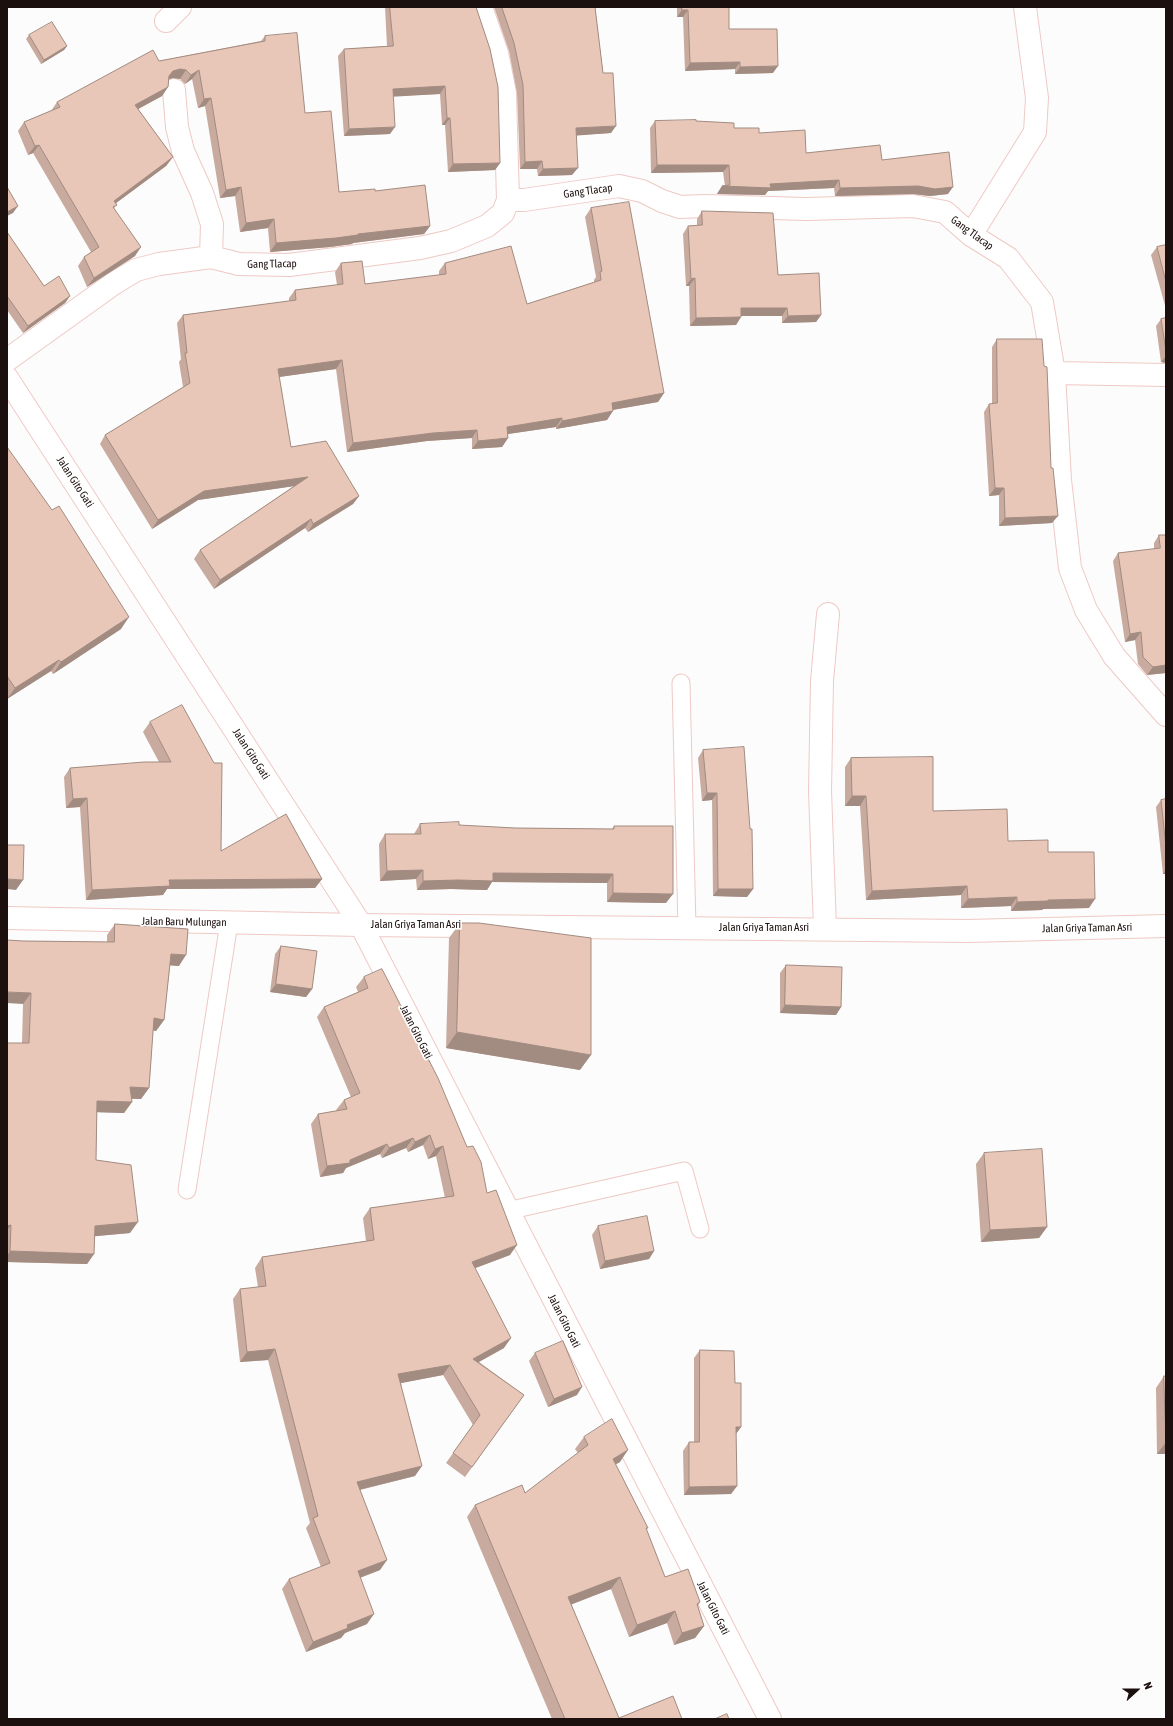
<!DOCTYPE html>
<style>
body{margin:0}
#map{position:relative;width:1173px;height:1726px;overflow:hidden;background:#fcfcfc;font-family:"Asap Condensed",sans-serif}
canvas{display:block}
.frame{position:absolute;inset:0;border:8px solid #1c100e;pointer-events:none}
.north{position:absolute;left:1117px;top:1670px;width:40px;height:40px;-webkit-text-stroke:3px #fff;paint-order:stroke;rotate:69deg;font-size:11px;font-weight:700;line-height:16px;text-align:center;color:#1c100e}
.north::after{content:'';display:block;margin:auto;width:14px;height:18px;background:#1c100e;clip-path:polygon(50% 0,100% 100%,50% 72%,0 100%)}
</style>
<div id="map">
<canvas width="1173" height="1726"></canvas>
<div class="frame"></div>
<div class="north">N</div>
</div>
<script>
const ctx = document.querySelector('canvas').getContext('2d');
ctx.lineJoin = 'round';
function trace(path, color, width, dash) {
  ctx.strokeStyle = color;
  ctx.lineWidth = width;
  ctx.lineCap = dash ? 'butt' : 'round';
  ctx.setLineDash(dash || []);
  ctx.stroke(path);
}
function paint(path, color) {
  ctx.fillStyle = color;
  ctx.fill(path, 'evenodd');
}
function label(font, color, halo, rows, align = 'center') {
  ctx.font = font + ' "Asap Condensed",sans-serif';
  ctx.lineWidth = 3.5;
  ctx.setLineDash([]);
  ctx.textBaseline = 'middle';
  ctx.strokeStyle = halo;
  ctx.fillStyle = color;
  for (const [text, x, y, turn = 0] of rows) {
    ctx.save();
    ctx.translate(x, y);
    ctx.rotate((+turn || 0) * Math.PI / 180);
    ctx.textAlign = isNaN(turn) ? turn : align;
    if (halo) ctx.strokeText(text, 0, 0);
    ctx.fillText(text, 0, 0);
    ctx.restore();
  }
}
const service = new Path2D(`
 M 681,683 L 687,927
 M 187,1190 L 229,923
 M 507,1211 L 684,1171 L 700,1229`);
const minor = new Path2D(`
 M 481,7 L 497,53 L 505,93 L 508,200
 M 166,21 L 180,7
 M 174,90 L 177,127 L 183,151 L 202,193 L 212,224 L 211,257
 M 971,235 L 1035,132 L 1037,98 L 1025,7
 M 7,360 L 113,284 L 136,270 L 159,264 L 211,257 L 239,264 L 289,265 L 420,248 L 451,241 L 487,226 L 503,213 L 508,200 L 524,200 L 619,186 L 642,191 L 662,201 L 680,207 L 704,206 L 806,209 L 913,206 L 945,212 L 971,235 L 1008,258 L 1042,302 L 1054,373 L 1166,375
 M 1054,373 L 1060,480 L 1070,568 L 1086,610 L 1114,656 L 1166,715
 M 825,928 L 820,791 L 822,681 L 828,614`);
const tertiary = new Path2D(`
 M 361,925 L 968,931 L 1166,926`);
const secondary = new Path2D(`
 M 7,918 L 361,925`);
const primary = new Path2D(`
 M 7,378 L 361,925 L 770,1719`);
trace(service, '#efc9c4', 19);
trace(minor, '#efc9c4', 24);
trace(tertiary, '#efc9c4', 24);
trace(secondary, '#efc9c4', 24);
trace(primary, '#efc9c4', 24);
trace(service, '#fff', 17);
trace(minor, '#fff', 22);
trace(tertiary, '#fff', 22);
trace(secondary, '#fff', 22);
trace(primary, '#fff', 22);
paint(new Path2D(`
 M 385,7 L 476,7 L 500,163 L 495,170 L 448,172 L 445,125 L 442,125 L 440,94 L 393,96 L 390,134 L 344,136 L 338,56 L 344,49 L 387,46 Z
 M 494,7 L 595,7 L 603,73 L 611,133 L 577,135 L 572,175 L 538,176 L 537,169 L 520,169 L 517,93 L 509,51 Z
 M 677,7 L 729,7 L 729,29 L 773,73 L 735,74 L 735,69 L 685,71 L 683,17 L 677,17 Z
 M 29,35 L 67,46 L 64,50 L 41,64 L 26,39 Z
 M 265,36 L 305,113 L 339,192 L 375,191 L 430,226 L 424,234 L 353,243 L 352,244 L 330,247 L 270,252 L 268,228 L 240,232 L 235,196 L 220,198 L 205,106 L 198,108 L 192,79 L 185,84 L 180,79 L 173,78 L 169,79 L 168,87 L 162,96 L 138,109 L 173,157 L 166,166 L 116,203 L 117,205 L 114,208 L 135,256 L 87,287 L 78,266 L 84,257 L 91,252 L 33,153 L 28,155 L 18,131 L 24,122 L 51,111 L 57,102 L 159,61 L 261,41 Z
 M 655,121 L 696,121 L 734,128 L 759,133 L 806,153 L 882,160 L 948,194 L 930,196 L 913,194 L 835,196 L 834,188 L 768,191 L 765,195 L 717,194 L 722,186 L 725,186 L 723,172 L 651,173 L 650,128 Z
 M 591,208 L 664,393 L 658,402 L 613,410 L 607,420 L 556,429 L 556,427 L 508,434 L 508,438 L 502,447 L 472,449 L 472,438 L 427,441 L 347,452 L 336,369 L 279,377 L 291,447 L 359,496 L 353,504 L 308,532 L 305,528 L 214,589 L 194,559 L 200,550 L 294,486 L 198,500 L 152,529 L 100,444 L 105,435 L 183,387 L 179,362 L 181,359 L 177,323 L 183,315 L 289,301 L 289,298 L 295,290 L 337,285 L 335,272 L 341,263 L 365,284 L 439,275 L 439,271 L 445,263 L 527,304 L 594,282 L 594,280 L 596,277 L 585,217 Z
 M 702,211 L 778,275 L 821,315 L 816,322 L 782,323 L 782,316 L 741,316 L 736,325 L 690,326 L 689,286 L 686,286 L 683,234 L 688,226 L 697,225 L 697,219 Z
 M 7,232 L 44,286 L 70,296 L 65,303 L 23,333 L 7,310 Z
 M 1166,245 L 1166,309 L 1151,255 L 1157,247 Z
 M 1166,318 L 1166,363 L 1161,362 L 1156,326 L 1161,319 Z
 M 997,339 L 1052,523 L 999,526 L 999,495 L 989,496 L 984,412 L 989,404 L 992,404 L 992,347 Z
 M 7,447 L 121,629 L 53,674 L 51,671 L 7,699 Z
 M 1159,535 L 1166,535 L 1166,673 L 1147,675 L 1138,664 L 1135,640 L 1125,642 L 1113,561 L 1118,553 L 1154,549 L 1154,543 Z
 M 150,722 L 221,851 L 322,879 L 315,888 L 167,889 L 163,895 L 86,900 L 80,807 L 66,808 L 64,777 L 70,768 L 159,762 L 143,732 Z
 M 703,750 L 753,889 L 747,897 L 713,896 L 712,800 L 702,801 L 698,758 Z
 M 851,758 L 933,811 L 1008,841 L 1048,852 L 1089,908 L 1043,909 L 1042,910 L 1011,911 L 1011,906 L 961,908 L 961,895 L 866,900 L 860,806 L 845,806 L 845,767 Z
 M 1166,799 L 1166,874 L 1163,874 L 1156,807 L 1161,800 Z
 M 420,824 L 515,828 L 612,829 L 614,826 L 666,903 L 607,902 L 607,883 L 492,882 L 487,890 L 451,889 L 417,890 L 416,879 L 380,881 L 379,844 L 385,834 L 414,834 Z
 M 460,923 L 580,1070 L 446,1048 L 449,938 Z
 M 115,924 L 179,966 L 170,965 L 164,1020 L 156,1031 L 153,1030 L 149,1088 L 141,1099 L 131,1099 L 132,1102 L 124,1113 L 97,1112 L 96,1160 L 130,1233 L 95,1236 L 94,1254 L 87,1264 L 7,1262 L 7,1043 L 22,1043 L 23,1004 L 23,941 L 107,942 L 107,935 Z
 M 281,946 L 312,989 L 306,997 L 270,992 L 275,954 Z
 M 786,965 L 841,1007 L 836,1015 L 780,1013 L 780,973 Z
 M 364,977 L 487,1193 L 510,1255 L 475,1268 L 504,1348 L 479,1362 L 524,1395 L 465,1477 L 446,1463 L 473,1425 L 443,1375 L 401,1383 L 415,1476 L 360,1490 L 380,1570 L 360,1578 L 367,1624 L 345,1633 L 341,1638 L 306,1652 L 282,1589 L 289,1579 L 321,1567 L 306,1528 L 310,1523 L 268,1360 L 240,1362 L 233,1299 L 240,1289 L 258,1287 L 255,1268 L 262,1257 L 366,1241 L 363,1218 L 370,1208 L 445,1198 L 436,1156 L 428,1159 L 423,1145 L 408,1152 L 406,1148 L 382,1158 L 380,1154 L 346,1168 L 343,1173 L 320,1177 L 311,1124 L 318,1114 L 337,1111 L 336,1110 L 344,1100 L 351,1097 L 317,1017 L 324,1007 L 358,992 L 356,987 Z
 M 984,1153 L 1047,1227 L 1039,1238 L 981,1242 L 976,1164 Z
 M 598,1226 L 654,1251 L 649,1259 L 600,1269 L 592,1235 Z
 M 700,1350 L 741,1427 L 736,1434 L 737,1486 L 731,1494 L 684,1495 L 683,1451 L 689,1442 L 694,1442 L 694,1358 Z
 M 535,1353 L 577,1395 L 548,1407 L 529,1361 Z
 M 1164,1376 L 1166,1376 L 1166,1454 L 1157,1454 L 1156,1388 Z
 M 584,1437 L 620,1462 L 615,1464 L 648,1528 L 646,1529 L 665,1577 L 700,1602 L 698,1606 L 704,1626 L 695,1638 L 674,1645 L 667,1623 L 629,1637 L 611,1589 L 571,1604 L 619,1718 L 682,1719 L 552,1719 L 467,1517 L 475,1505 L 525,1493 L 578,1453 L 575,1449 Z`), '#c8ab9e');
paint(new Path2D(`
 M 682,10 L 688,10 L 683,17 L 677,17 Z
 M 67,46 L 64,50 L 41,64 L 44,60 Z
 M 740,62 L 735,69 L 685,71 L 690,63 Z
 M 778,66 L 773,73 L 735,74 L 740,67 Z
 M 180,69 L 186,70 L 180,79 L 173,78 L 167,80 L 169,76 L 173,71 Z
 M 199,70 L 192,79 L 185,84 L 191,75 Z
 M 445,86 L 440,94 L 388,97 L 393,89 Z
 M 168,87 L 162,96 L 129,114 L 135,105 Z
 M 211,98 L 205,106 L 198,108 L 204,99 Z
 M 447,118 L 450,118 L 445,125 L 442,125 Z
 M 616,126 L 611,133 L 571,136 L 576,128 Z
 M 395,127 L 390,134 L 344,136 L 349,129 Z
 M 39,145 L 33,153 L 28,155 L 35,146 Z
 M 173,157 L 166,166 L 108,209 L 114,201 Z
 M 542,161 L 537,169 L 520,169 L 525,162 Z
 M 500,163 L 495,170 L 448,172 L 453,164 Z
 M 657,165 L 729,165 L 723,172 L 651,173 Z
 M 578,168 L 572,175 L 538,176 L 543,169 Z
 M 839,180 L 834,188 L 768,191 L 765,195 L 717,194 L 722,186 Z
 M 918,186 L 953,187 L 948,194 L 930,196 L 913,194 L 835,196 L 840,188 Z
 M 241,187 L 235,196 L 220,198 L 226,190 Z
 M 18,206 L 13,213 L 7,216 L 7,212 Z
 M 274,219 L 268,228 L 240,232 L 246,223 Z
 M 430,226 L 424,234 L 353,243 L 352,244 L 330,247 L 270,252 L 276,243 Z
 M 141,247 L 135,256 L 87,287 L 94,278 Z
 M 695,278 L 689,286 L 686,286 L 691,279 Z
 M 70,296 L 65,303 L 23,333 L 28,326 Z
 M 741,308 L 787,308 L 782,316 L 735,316 Z
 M 821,315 L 816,322 L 782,323 L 788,316 Z
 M 741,317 L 736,325 L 690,326 L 696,318 Z
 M 1166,356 L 1166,363 L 1161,362 Z
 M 342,360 L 336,369 L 272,378 L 278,369 Z
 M 664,393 L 658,402 L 606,411 L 612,403 Z
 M 613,411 L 607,420 L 556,429 L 562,421 Z
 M 562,418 L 556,427 L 501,435 L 507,427 Z
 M 477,430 L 472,438 L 427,441 L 347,452 L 353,443 L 433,433 Z
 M 508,438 L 502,447 L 472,449 L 478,441 Z
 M 308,477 L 302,485 L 198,500 L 152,529 L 158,520 L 204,491 Z
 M 995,488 L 1004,488 L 999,495 L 989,496 Z
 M 359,496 L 353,504 L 308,532 L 313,524 Z
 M 1058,516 L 1052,523 L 999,526 L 1005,518 Z
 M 311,519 L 305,528 L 214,589 L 220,580 Z
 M 129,617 L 121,629 L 53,674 L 61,662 Z
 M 1141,632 L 1135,640 L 1125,642 L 1130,634 Z
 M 59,660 L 51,671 L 7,699 L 15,688 Z
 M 1166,665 L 1166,673 L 1147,675 L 1153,667 Z
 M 707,793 L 717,793 L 712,800 L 702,801 Z
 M 852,796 L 866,796 L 860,806 L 845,806 Z
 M 87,798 L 80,807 L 66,808 L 73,799 Z
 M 1166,869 L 1166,874 L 1163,874 Z
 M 423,870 L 416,879 L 380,881 L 387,871 Z
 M 493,873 L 613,874 L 607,883 L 492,882 L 487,890 L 451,889 L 417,890 L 423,881 Z
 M 7,879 L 23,880 L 16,890 L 7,889 Z
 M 322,879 L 315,888 L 167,889 L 163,895 L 86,900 L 92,890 L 169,880 Z
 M 967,886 L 961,895 L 866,900 L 872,891 Z
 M 718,889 L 753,889 L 747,897 L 713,896 Z
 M 613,893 L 673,894 L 666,903 L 607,902 Z
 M 1017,897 L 1011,906 L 961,908 L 968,899 Z
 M 1095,899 L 1089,908 L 1043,909 L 1042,910 L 1011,911 L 1017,902 L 1048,900 Z
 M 171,954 L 186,955 L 179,966 L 164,965 Z
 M 276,984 L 312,989 L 306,997 L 270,992 Z
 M 7,992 L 31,993 L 23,1004 L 7,1003 Z
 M 785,1005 L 841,1007 L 836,1015 L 780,1013 Z
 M 154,1018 L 164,1020 L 156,1031 L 146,1029 Z
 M 457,1032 L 591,1055 L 580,1070 L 446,1048 Z
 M 130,1087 L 149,1088 L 141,1099 L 122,1098 Z
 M 97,1101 L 132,1102 L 124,1113 L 90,1112 Z
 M 430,1135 L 423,1145 L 408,1152 L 415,1142 Z
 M 413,1138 L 406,1148 L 382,1158 L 389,1148 Z
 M 387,1144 L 380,1154 L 346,1168 L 343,1173 L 320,1177 L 327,1166 L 350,1160 Z
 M 443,1146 L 436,1156 L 428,1159 L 435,1149 Z
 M 138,1222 L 130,1233 L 87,1237 L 95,1226 Z
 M 11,1225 L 7,1230 L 7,1226 Z
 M 1047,1227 L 1039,1238 L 981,1242 L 990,1230 Z
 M 517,1245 L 510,1255 L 465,1272 L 472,1262 Z
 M 10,1251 L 94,1254 L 87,1264 L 7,1262 L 7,1256 Z
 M 654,1251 L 649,1259 L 600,1269 L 605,1261 Z
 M 511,1338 L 504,1348 L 466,1369 L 473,1359 Z
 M 275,1349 L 268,1360 L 240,1362 L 247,1352 Z
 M 450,1365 L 443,1375 L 391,1385 L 398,1374 Z
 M 582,1387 L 577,1395 L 548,1407 L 554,1399 Z
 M 736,1427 L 741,1427 L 735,1435 Z
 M 1166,1442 L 1166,1454 L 1157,1454 Z
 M 628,1450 L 620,1462 L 604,1471 L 613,1459 Z
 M 422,1466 L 415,1476 L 350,1492 L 357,1482 Z
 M 737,1486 L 731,1494 L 684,1495 L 689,1487 Z
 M 387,1560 L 380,1570 L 351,1581 L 358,1571 Z
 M 620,1577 L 611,1589 L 560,1609 L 568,1597 Z
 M 675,1611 L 667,1623 L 629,1637 L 637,1625 Z
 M 374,1614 L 367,1624 L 345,1633 L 341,1638 L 306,1652 L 313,1642 L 347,1625 Z
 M 704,1626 L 695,1638 L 674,1645 L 682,1633 Z`), '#a28b81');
const building = new Path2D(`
 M 390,7 L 476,7 L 490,49 L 498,87 L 500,163 L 453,164 L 450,118 L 447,118 L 445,86 L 393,89 L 395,127 L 349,129 L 344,49 L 393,46 Z
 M 502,7 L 595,7 L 603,73 L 613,73 L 616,126 L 576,128 L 578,168 L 543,169 L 542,161 L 525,162 L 523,85 L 514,43 Z
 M 682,7 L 729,7 L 729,29 L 777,29 L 778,66 L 740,67 L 740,62 L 690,63 L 688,10 L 682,10 Z
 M 52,22 L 67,46 L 44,60 L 29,35 Z
 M 297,33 L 305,113 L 331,111 L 339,192 L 375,189 L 375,191 L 425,185 L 430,226 L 358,234 L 358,235 L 336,238 L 276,243 L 274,219 L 246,223 L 241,187 L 226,190 L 211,98 L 204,99 L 199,70 L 191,75 L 186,70 L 180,69 L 173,71 L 169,76 L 168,87 L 135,105 L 173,157 L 114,201 L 117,205 L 113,207 L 141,247 L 94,278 L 84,257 L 99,247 L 39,145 L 35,146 L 24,122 L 60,107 L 57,102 L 153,50 L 159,61 L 265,41 L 265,36 Z
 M 696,120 L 696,121 L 734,123 L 734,128 L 759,128 L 759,133 L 805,130 L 806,153 L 880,145 L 882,160 L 949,152 L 953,187 L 935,189 L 918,186 L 840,188 L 839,180 L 770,184 L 771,188 L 722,186 L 730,185 L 729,165 L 657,165 L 655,121 Z
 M 7,187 L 18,206 L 7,212 Z
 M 629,202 L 664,393 L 612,403 L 613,411 L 562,421 L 562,418 L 507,427 L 508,438 L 478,441 L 477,430 L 433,433 L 353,443 L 342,360 L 278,369 L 291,447 L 326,441 L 359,496 L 313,524 L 311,519 L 220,580 L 200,550 L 308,477 L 204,491 L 158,520 L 105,435 L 190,383 L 185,353 L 187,353 L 183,315 L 296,300 L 295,290 L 343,284 L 341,263 L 362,261 L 365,284 L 446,274 L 445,263 L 511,246 L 527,304 L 601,280 L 600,272 L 602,271 L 591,208 Z
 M 702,211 L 773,213 L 778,275 L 819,273 L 821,315 L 788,316 L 787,308 L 741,308 L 741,317 L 696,318 L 695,278 L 691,279 L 688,226 L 702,225 Z
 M 7,232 L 44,286 L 59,276 L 70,296 L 28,326 L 7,296 Z
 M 1166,245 L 1166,282 L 1157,247 Z
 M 1166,318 L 1166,351 L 1161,319 Z
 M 997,339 L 1042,339 L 1044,366 L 1047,367 L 1051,468 L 1053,468 L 1058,516 L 1005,518 L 1004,488 L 995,488 L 989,404 L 997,403 Z
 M 7,447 L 52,510 L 59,506 L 129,617 L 61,662 L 59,660 L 15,688 L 7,676 Z
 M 1159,535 L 1166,535 L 1166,665 L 1153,667 L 1143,657 L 1141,632 L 1130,634 L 1118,553 L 1160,548 Z
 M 182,705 L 214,763 L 222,763 L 221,851 L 286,814 L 322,879 L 169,880 L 170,886 L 92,890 L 87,798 L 73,799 L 70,768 L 144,762 L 171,762 L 150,722 Z
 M 744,747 L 750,829 L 752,829 L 753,889 L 718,889 L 717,793 L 707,793 L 703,750 Z
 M 933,757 L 933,811 L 1007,809 L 1008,841 L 1048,840 L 1048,852 L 1094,852 L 1095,899 L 1048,900 L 1048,901 L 1017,902 L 1017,897 L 968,899 L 967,886 L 872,891 L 866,796 L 852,796 L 851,758 Z
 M 1166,799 L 1166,847 L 1161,800 Z
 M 459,822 L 459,825 L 515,828 L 614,829 L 614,826 L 673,826 L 673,894 L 613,893 L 613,874 L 493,873 L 493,881 L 458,880 L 423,881 L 423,870 L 387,871 L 385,834 L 421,834 L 420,824 Z
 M 7,845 L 24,845 L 23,880 L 7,879 Z
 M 460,923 L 479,923 L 591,938 L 591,1055 L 457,1032 Z
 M 115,924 L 188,929 L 186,955 L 171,954 L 164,1020 L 154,1018 L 149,1088 L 130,1087 L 132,1102 L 97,1101 L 96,1160 L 131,1165 L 138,1222 L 95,1226 L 94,1254 L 10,1251 L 11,1225 L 7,1226 L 7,1043 L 29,1043 L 31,993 L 7,992 L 7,940 L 23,941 L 114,942 Z
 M 281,946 L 317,951 L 312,989 L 276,984 Z
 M 786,965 L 842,967 L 841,1007 L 785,1005 Z
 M 382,969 L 438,1078 L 467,1147 L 473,1146 L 481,1162 L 487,1193 L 496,1190 L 517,1245 L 472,1262 L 511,1338 L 473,1359 L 524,1395 L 472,1467 L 453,1453 L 480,1415 L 450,1365 L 398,1374 L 422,1466 L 357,1482 L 387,1560 L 358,1571 L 374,1614 L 347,1625 L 348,1628 L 313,1642 L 289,1579 L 330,1563 L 313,1518 L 318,1516 L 275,1349 L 247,1352 L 240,1289 L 266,1286 L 262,1257 L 374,1240 L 370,1208 L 454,1196 L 443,1146 L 435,1149 L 430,1135 L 415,1142 L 413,1138 L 389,1148 L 387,1144 L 350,1160 L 350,1163 L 327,1166 L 318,1114 L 347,1109 L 344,1100 L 360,1093 L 324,1007 L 368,988 L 364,977 Z
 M 1042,1149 L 1047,1227 L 990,1230 L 984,1153 Z
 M 647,1216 L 654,1251 L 605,1261 L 598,1226 Z
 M 563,1341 L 582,1387 L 554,1399 L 535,1353 Z
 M 700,1350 L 734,1351 L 735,1383 L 741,1383 L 741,1427 L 736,1427 L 737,1486 L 689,1487 L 689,1442 L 699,1442 Z
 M 1164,1376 L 1166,1376 L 1166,1442 Z
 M 612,1419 L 628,1450 L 613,1459 L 648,1528 L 646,1528 L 665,1577 L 688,1569 L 700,1602 L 697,1604 L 704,1626 L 682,1633 L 675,1611 L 637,1625 L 620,1577 L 568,1597 L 619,1718 L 673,1696 L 682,1719 L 565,1719 L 475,1505 L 522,1485 L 525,1493 L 588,1445 L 584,1437 Z
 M 727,1714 L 729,1719 L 715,1719 Z`);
paint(building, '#e8c7b8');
trace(building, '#a28b81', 1);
label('11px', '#1c100e', '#fff', [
 ["Gang Tlacap",588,191,-8],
 ["Gang Tlacap",972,233,36],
 ["Gang Tlacap",272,264,-1],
 ["Jalan Gito Gati",75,482,57],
 ["Jalan Gito Gati",251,754,57],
 ["Jalan Baru Mulungan",184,922,1],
 ["Jalan Griya Taman Asri",416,925],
 ["Jalan Griya Taman Asri",764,928],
 ["Jalan Griya Taman Asri",1087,928,-1],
 ["Jalan Gito Gati",416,1032,63],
 ["Jalan Gito Gati",564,1321,63],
 ["Jalan Gito Gati",713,1608,63]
]);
</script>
